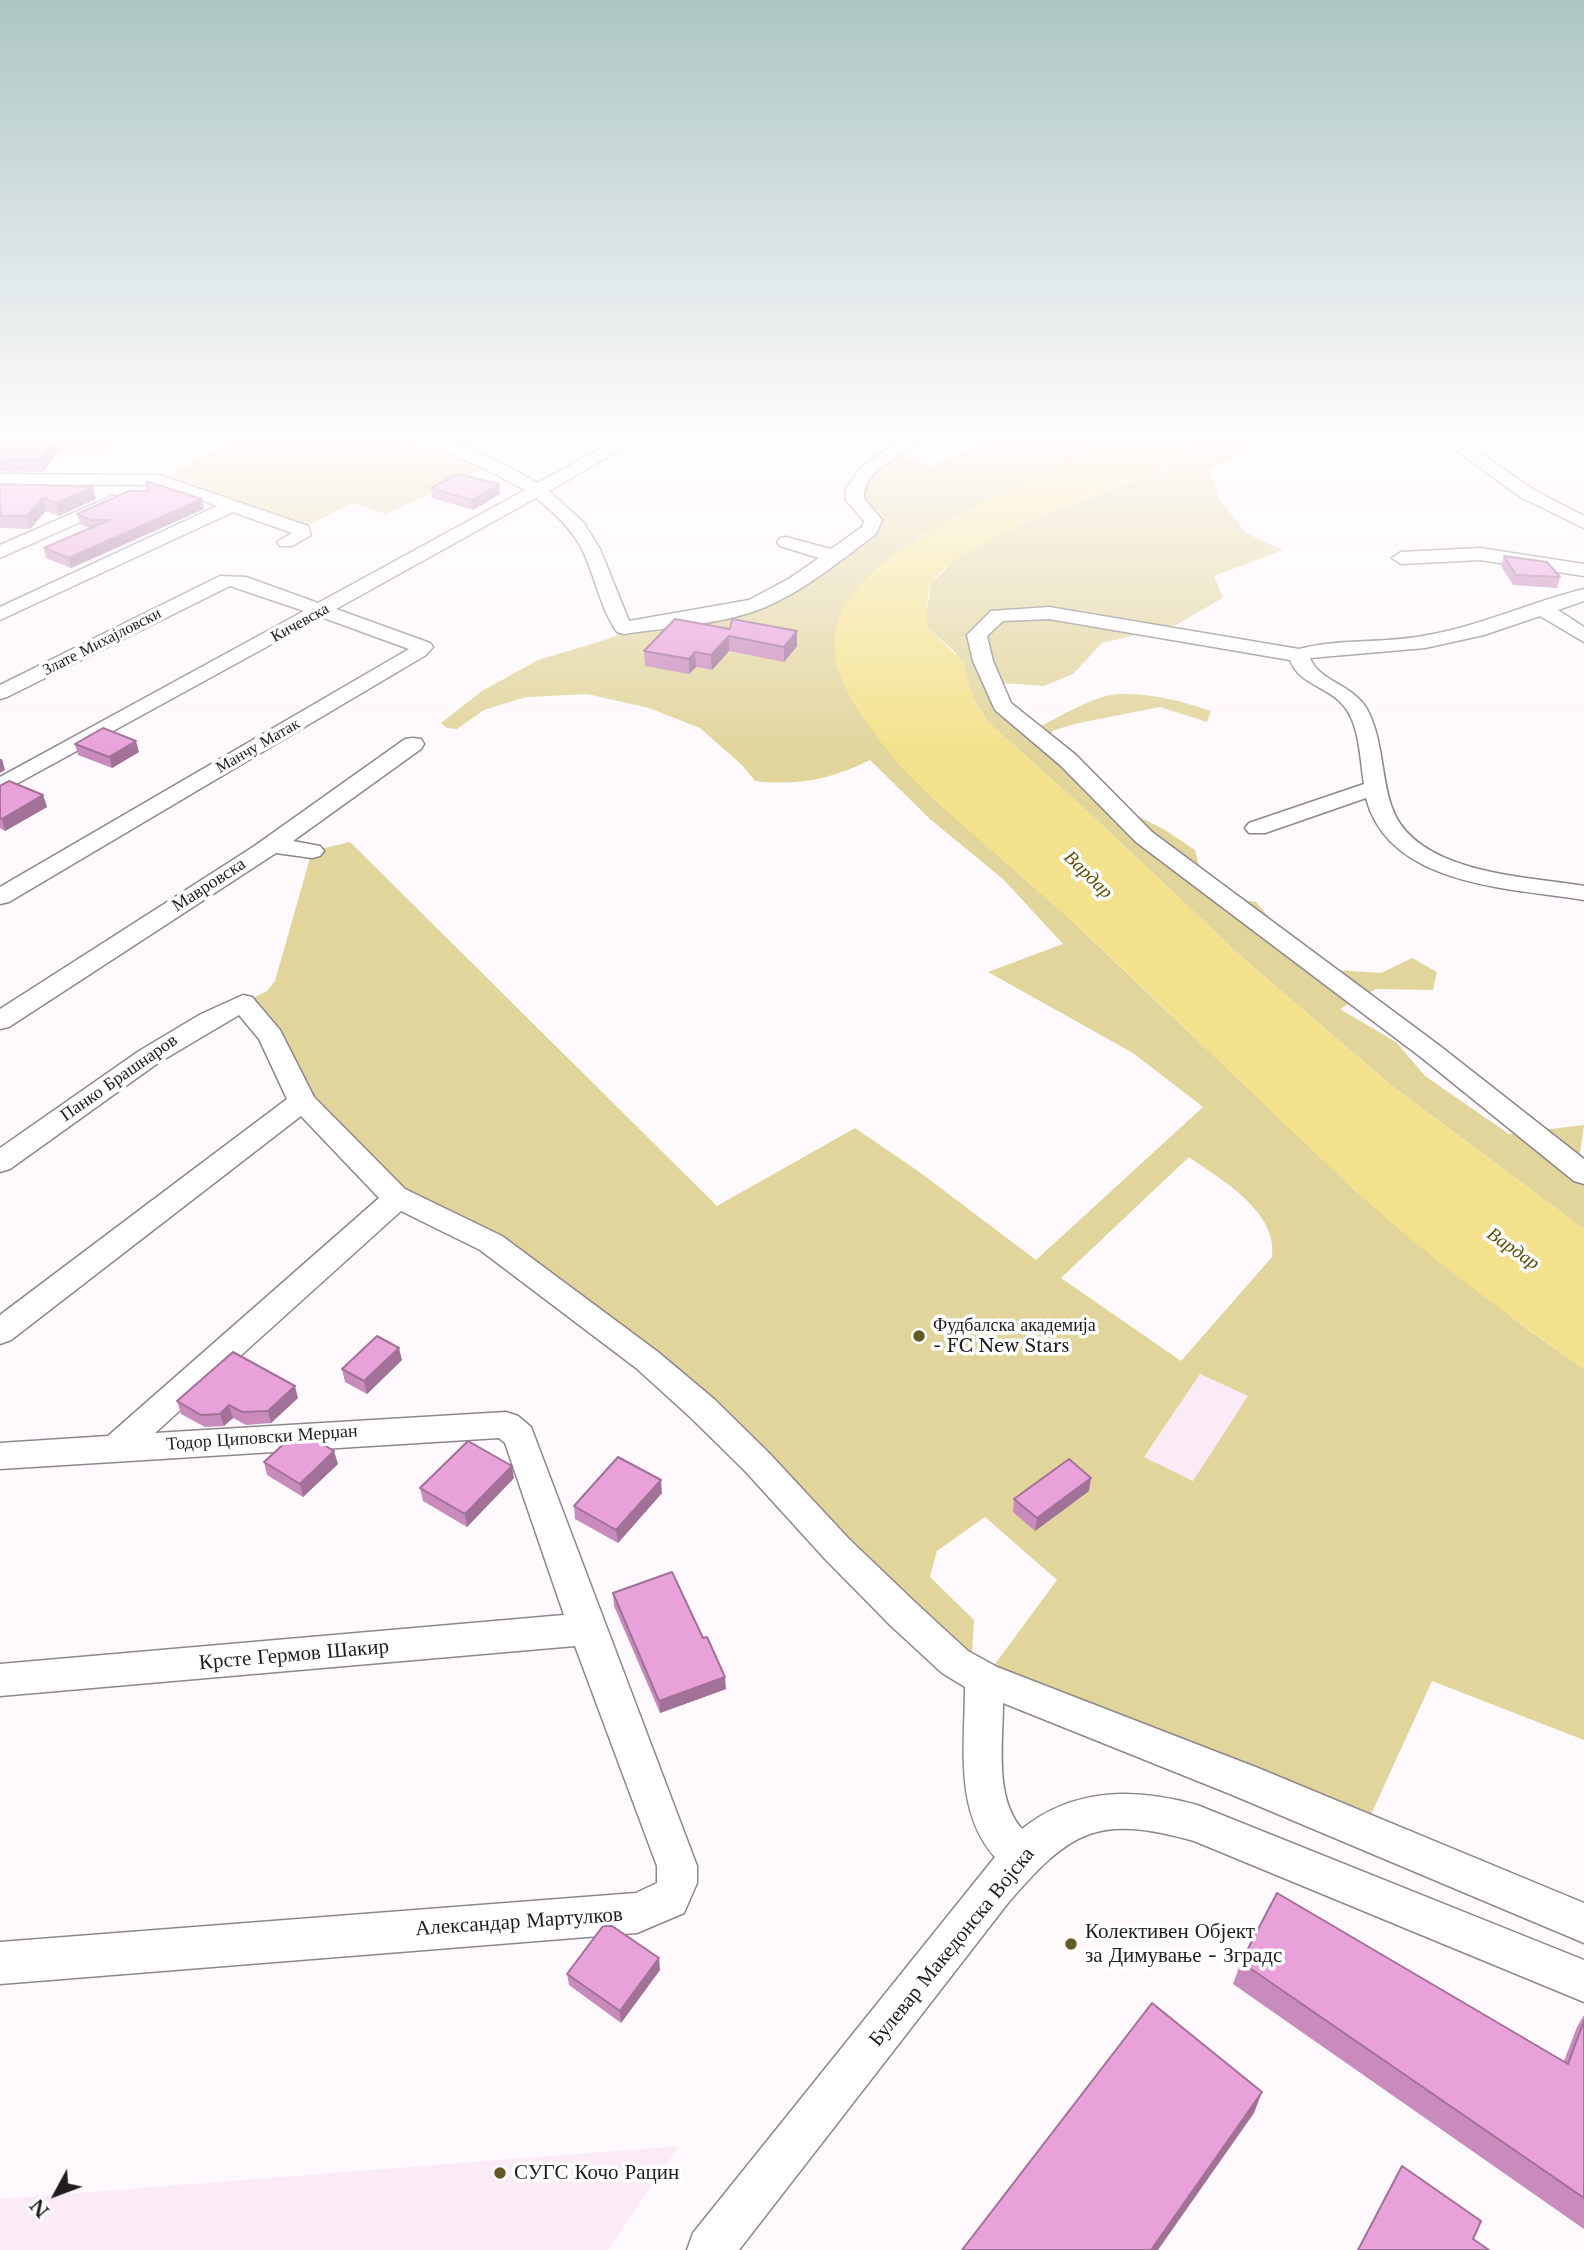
<!DOCTYPE html>
<meta charset="utf-8">
<style>
body{margin:0}
#map{position:relative;width:1584px;height:2250px;overflow:hidden;background:#fef9fc;font-family:"Libre Baskerville",serif}
canvas{display:block}
.north{position:absolute;left:21px;top:2159px;width:70px;height:70px;-webkit-text-stroke:5px #fff;paint-order:stroke;rotate:229deg;font-size:19px;font-weight:700;line-height:28px;text-align:center;color:#1f1c1e}
.north::after{content:'';display:block;margin:auto;width:24px;height:32px;background:#1f1c1e;clip-path:polygon(50% 0,100% 100%,50% 72%,0 100%)}
</style>
<div id="map">
<canvas width="1584" height="2250"></canvas>
<div class="north">N</div>
</div>
<script>
const ctx = document.querySelector('canvas').getContext('2d');
ctx.lineJoin = 'round';
function paint(path, color) {
  ctx.fillStyle = color;
  ctx.fill(path, 'evenodd');
}
function trace(path, color, width, dash) {
  ctx.strokeStyle = color;
  ctx.lineWidth = width;
  ctx.lineCap = dash ? 'butt' : 'round';
  ctx.setLineDash(dash || []);
  ctx.stroke(path);
}
function label(font, color, halo, rows, align = 'center') {
  ctx.font = font + ' "Libre Baskerville",serif';
  ctx.lineWidth = 7;
  ctx.setLineDash([]);
  ctx.textBaseline = 'middle';
  ctx.strokeStyle = halo;
  ctx.fillStyle = color;
  for (const [text, x, y, turn = 0] of rows) {
    ctx.save();
    ctx.translate(x, y);
    ctx.rotate((+turn || 0) * Math.PI / 180);
    ctx.textAlign = isNaN(turn) ? turn : align;
    if (halo) ctx.strokeText(text, 0, 0);
    ctx.fillText(text, 0, 0);
    ctx.restore();
  }
}
paint(new Path2D(`
 M 1200,1374 L 1249,1396 L 1194,1481 L 1144,1457 Z
 M 679,2146 L 608,2250 L 0,2250 L 0,2199 Z`), '#fbebf7');
paint(new Path2D(`
 M 237,436 L 392,437 L 482,470 L 386,514 L 352,503 L 309,525 L 170,476 Z
 M 994,437 L 1101,437 L 1079,457 L 915,539 L 928,794 L 1069,918 L 1356,1191 L 1414,1241 L 1526,1328 L 1584,1369 L 1584,1740 L 1432,1681 L 1363,1832 L 984,1679 L 1057,1580 L 985,1517 L 937,1551 L 930,1577 L 974,1620 L 971,1671 L 558,1293 L 395,1196 L 332,1132 L 243,1003 L 267,991 L 275,981 L 312,851 L 350,842 L 717,1206 L 855,1128 L 918,1171 L 1036,1260 L 1203,1107 L 1133,1053 L 988,972 L 1063,944 L 1003,879 L 931,820 L 870,760 C 833,779 796,786 755,781 L 742,765 L 700,728 L 649,708 L 587,694 L 526,697 L 484,710 L 457,729 L 447,728 L 441,723 L 482,691 L 538,660 L 608,639 L 639,626 L 743,608 L 870,530 L 854,495 L 891,453 L 931,466 ZM 652,641 L 666,644 L 712,670 L 696,667 L 689,674 L 656,655 L 643,653 ZM 1189,1157 C 1221,1180 1278,1211 1272,1257 L 1181,1361 L 1061,1278 ZM 1200,1374 L 1248,1396 L 1193,1481 L 1144,1457 Z
 M 1195,437 L 1249,437 L 1246,451 L 1211,469 L 1218,497 L 1246,533 L 1283,550 L 1214,576 L 1223,598 L 1176,625 L 1102,643 L 1073,674 L 1044,686 L 1001,683 L 1015,714 L 1035,729 C 1058,718 1095,694 1120,694 C 1151,693 1183,701 1211,711 L 1207,722 L 1160,707 L 1074,724 L 1052,731 L 1052,756 L 1126,810 L 1165,830 L 1195,850 L 1200,870 L 1214,896 L 1256,902 L 1295,948 L 1322,969 L 1381,973 L 1412,958 L 1437,972 L 1433,990 L 1376,989 L 1340,1009 L 1396,1042 L 1425,1076 L 1509,1134 L 1584,1125 L 1580,1153 L 1584,1160 L 1584,1229 L 1392,1086 L 1245,960 L 1086,810 L 988,722 L 975,702 L 955,652 L 927,627 L 927,609 L 931,583 L 956,559 L 994,537 L 1049,513 L 1178,464 Z`), '#e1d59c');
paint(new Path2D(`
 M 1101,437 L 1195,437 L 1190,453 L 1178,463 C 1130,483 949,542 931,585 C 926,597 927,614 927,627 L 963,662 L 975,702 L 988,722 L 1086,810 L 1245,960 L 1392,1086 L 1584,1229 L 1584,1369 C 1505,1313 1426,1256 1355,1190 C 1264,1106 1176,1018 1085,933 C 1046,897 1006,863 966,828 C 937,802 906,776 883,745 C 862,716 832,678 834,640 C 839,555 1012,491 1079,457 Z`), '#f3e28b');
const minor = new Path2D(`
 M 405,436 C 451,436 498,460 538,483 L 623,436 L 644,436 L 549,491 L 583,522 L 600,549 L 629,621 L 749,600 L 790,578 L 819,558 L 780,546 L 777,542 L 780,538 L 786,537 L 831,549 L 862,527 L 864,521 L 846,500 L 846,489 L 861,467 L 906,436 L 925,436 C 905,459 863,464 864,499 L 882,520 L 876,534 C 841,560 804,591 763,608 C 720,625 669,627 624,634 L 617,632 C 600,607 596,579 583,551 C 572,529 555,513 536,498 L 336,609 L 430,643 L 433,647 L 426,655 L 9,902 L 0,904 L 0,887 L 409,649 L 321,617 L 0,793 L 0,777 L 304,611 L 230,586 L 7,697 L 0,699 L 0,685 L 220,576 L 246,577 L 318,603 L 525,490 L 483,468 Z
 M 1436,436 L 1456,436 L 1534,490 L 1584,516 L 1584,528 L 1522,498 Z
 M 0,474 L 160,475 L 308,526 L 311,535 L 292,546 L 280,546 L 277,542 L 292,533 L 233,512 L 0,620 L 0,607 L 217,506 L 158,485 L 0,484 Z
 M 112,496 L 118,497 L 121,501 L 118,505 L 0,558 L 0,545 Z
 M 1480,548 L 1584,564 L 1584,576 L 1480,560 L 1401,564 L 1392,558 L 1401,552 Z
 M 1584,589 L 1584,601 L 1558,610 L 1584,627 L 1584,642 L 1540,616 L 1484,635 L 1425,648 L 1310,658 C 1318,681 1355,685 1368,711 C 1383,741 1381,774 1391,805 C 1413,874 1525,876 1584,886 L 1584,900 C 1512,888 1389,887 1366,798 L 1265,833 L 1249,833 L 1245,828 L 1249,823 L 1364,784 C 1360,760 1360,724 1343,705 C 1328,686 1299,685 1290,660 L 1049,619 L 1003,621 L 987,636 L 993,661 L 1011,703 L 1076,755 L 1152,832 L 1440,1046 L 1584,1159 L 1584,1184 L 1574,1181 L 1422,1058 L 1136,842 L 1060,765 L 995,710 L 973,661 L 967,635 L 991,611 L 1049,607 L 1299,649 C 1341,638 1386,644 1428,635 C 1483,625 1531,602 1584,589 Z
 M 413,738 L 421,739 L 424,744 L 421,749 L 293,841 L 320,846 L 324,851 L 320,856 L 312,858 L 276,853 L 9,1027 L 0,1029 L 0,1009 L 253,847 L 405,739 Z
 M 243,995 L 252,997 L 280,1030 L 314,1097 L 405,1189 L 502,1236 L 658,1352 L 714,1399 L 769,1453 L 849,1539 L 917,1604 L 968,1651 L 997,1667 L 1258,1768 L 1584,1903 L 1584,1943 L 1230,1794 L 1003,1703 C 1003,1743 994,1798 1022,1829 C 1074,1787 1136,1788 1197,1805 L 1584,1960 L 1584,2002 L 1194,1841 C 1097,1814 1071,1830 1008,1903 L 739,2250 L 687,2250 L 693,2233 L 995,1857 C 954,1811 965,1745 965,1687 L 942,1673 L 891,1626 L 825,1559 L 745,1471 L 690,1417 L 636,1368 L 480,1250 L 401,1211 L 155,1433 L 506,1412 L 518,1416 L 531,1427 L 697,1866 L 697,1883 L 684,1913 L 637,1933 L 0,1984 L 0,1942 L 636,1893 L 657,1883 L 657,1866 L 575,1646 L 0,1696 L 0,1664 L 564,1615 L 505,1443 L 499,1438 L 0,1469 L 0,1443 L 108,1436 L 379,1198 L 301,1116 L 11,1340 L 0,1344 L 0,1315 L 287,1099 L 259,1039 L 239,1015 L 158,1063 L 10,1169 L 0,1172 L 0,1148 L 139,1051 L 201,1014 Z`);
trace(minor, '#8e868c', 3);
paint(minor, '#fff');
paint(new Path2D(`
 M 0,437 L 117,437 L 110,449 L 60,449 L 43,472 L 0,471 Z
 M 146,483 L 202,499 L 204,509 L 71,568 L 46,558 L 44,548 L 90,528 L 80,524 L 77,514 L 148,491 Z
 M 0,484 L 96,499 L 59,516 L 46,511 L 30,529 L 0,528 Z
 M 431,488 L 500,494 L 473,510 L 432,498 Z
 M 1504,556 L 1560,577 L 1557,588 L 1513,585 L 1501,566 Z
 M 730,629 L 797,631 L 797,646 L 784,662 L 729,651 L 712,670 L 696,667 L 689,674 L 645,666 L 644,651 Z
 M 75,744 L 139,752 L 112,768 L 78,755 Z
 M 0,786 L 43,795 L 47,807 L 5,831 L 0,828 Z
 M 402,1360 L 367,1394 L 345,1382 L 342,1369 Z
 M 298,1398 L 271,1423 L 246,1425 L 233,1418 L 224,1426 L 205,1427 L 181,1414 L 177,1401 Z
 M 264,1462 L 338,1464 L 303,1497 L 267,1475 Z
 M 514,1478 L 467,1527 L 423,1501 L 420,1488 Z
 M 1089,1491 L 1035,1531 L 1013,1512 L 1014,1499 Z
 M 662,1493 L 618,1543 L 575,1519 L 574,1506 Z
 M 613,1593 L 726,1689 L 660,1713 L 614,1606 Z
 M 1241,1962 L 1564,2061 L 1577,2027 L 1584,2015 L 1584,2229 L 1233,1984 Z
 M 660,1970 L 621,2023 L 569,1985 L 567,1974 Z`), '#c88bbb');
paint(new Path2D(`
 M 57,437 L 60,449 L 43,472 L 39,460 Z
 M 107,437 L 117,437 L 110,449 Z
 M 499,484 L 500,494 L 473,510 L 472,500 Z
 M 93,487 L 96,499 L 59,516 L 56,503 Z
 M 43,498 L 46,511 L 30,529 L 27,516 Z
 M 202,499 L 204,509 L 71,568 L 69,558 Z
 M 797,631 L 797,646 L 784,662 L 784,647 Z
 M 729,636 L 729,651 L 712,670 L 711,655 Z
 M 695,652 L 696,667 L 689,674 L 689,659 Z
 M 136,741 L 139,752 L 112,768 L 109,757 Z
 M 0,759 L 2,759 L 5,770 L 0,773 Z
 M 43,795 L 47,807 L 5,831 L 2,819 Z
 M 399,1348 L 402,1360 L 367,1394 L 364,1381 Z
 M 295,1386 L 298,1398 L 271,1423 L 268,1411 Z
 M 229,1405 L 233,1418 L 224,1426 L 220,1414 Z
 M 334,1451 L 338,1464 L 303,1497 L 300,1484 Z
 M 512,1466 L 514,1478 L 467,1527 L 465,1514 Z
 M 1091,1478 L 1089,1491 L 1035,1531 L 1037,1518 Z
 M 661,1480 L 662,1493 L 618,1543 L 616,1530 Z
 M 725,1677 L 726,1689 L 660,1713 L 659,1701 Z
 M 659,1958 L 660,1970 L 621,2023 L 620,2011 Z
 M 1262,2092 L 1254,2113 L 1158,2250 L 1151,2250 Z`), '#a27198');
const building = new Path2D(`
 M 0,437 L 107,437 L 57,437 L 39,460 L 0,459 Z
 M 458,474 L 499,484 L 472,500 L 431,488 Z
 M 149,482 L 202,499 L 69,558 L 44,548 L 109,520 L 91,520 L 77,514 L 129,491 L 149,491 L 146,483 Z
 M 0,484 L 93,487 L 56,503 L 43,498 L 27,516 L 0,516 Z
 M 1504,556 L 1547,562 L 1560,577 L 1516,575 Z
 M 675,619 L 730,629 L 732,619 L 797,631 L 784,647 L 729,636 L 711,655 L 695,652 L 689,659 L 644,651 Z
 M 103,728 L 136,741 L 109,757 L 75,744 Z
 M 9,781 L 43,795 L 2,819 L 0,818 L 0,786 Z
 M 377,1336 L 399,1348 L 364,1381 L 342,1369 Z
 M 233,1352 L 295,1386 L 268,1411 L 242,1412 L 229,1405 L 220,1414 L 201,1415 L 177,1401 Z
 M 314,1439 L 334,1451 L 300,1484 L 264,1462 L 287,1441 Z
 M 468,1441 L 512,1466 L 465,1514 L 420,1488 Z
 M 618,1457 L 661,1480 L 616,1530 L 574,1506 Z
 M 1069,1459 L 1091,1478 L 1037,1518 L 1014,1499 Z
 M 672,1572 L 703,1638 L 707,1637 L 725,1677 L 659,1701 L 613,1593 Z
 M 1277,1893 L 1568,2064 L 1584,2021 L 1584,2198 L 1241,1962 Z
 M 603,1926 L 612,1926 L 659,1958 L 620,2011 L 567,1974 Z
 M 1152,2003 L 1262,2092 L 1151,2250 L 962,2250 Z
 M 1402,2166 L 1481,2221 L 1473,2239 L 1489,2250 L 1358,2250 Z`);
paint(building, '#e8a2d9');
trace(building, '#a27198', 2);
const sky = ctx.createLinearGradient(0, 0, 0, 752);
sky.addColorStop(0, '#acc6c3');
sky.addColorStop(0.58, '#fffcfe');
sky.addColorStop(1, '#fffcfe00');
ctx.fillStyle = sky;
ctx.fillRect(0, 0, 1584, 752);
for (const [x, y, r, color] of [
 [919,1336,7,"#645a26"],
 [1071,1944,7,"#645a26"],
 [500,2173,7,"#645a26"]
]) {
  const dot = new Path2D();
  dot.arc(x, y, r, 0, 2 * Math.PI);
  ctx.fillStyle = color;
  ctx.fill(dot);
  trace(dot, '#fff', 2.5);
}
label('16px', '#1f1c1e', '#fff', [
 ["Кичевска",300,623,-29],
 ["Злате Михајловски",102,642,-27],
 ["Манчу Матак",258,746,-30]
]);
label('18px', '#1f1c1e', '#fff', [
 ["Мавровска",209,885,-33],
 ["Панко Брашнаров",119,1078,-35],
 ["Тодор Циповски Мерџан",262,1438,-4]
]);
label('18px', '#1f1c1e', '#fff', [
 ["Фудбалска академија",933,1326],
 ["- FC New Stars",933,1347]
], 'left');
label('italic 19px', '#5a4f0a', '#fff', [
 ["Вардар",1088,875,44],
 ["Вардар",1513,1249,35]
]);
label('21px', '#1f1c1e', '#fff', [
 ["Крсте Гермов Шакир",294,1655,-5],
 ["Александар Мартулков",519,1922,-4],
 ["Булевар Македонска Војска",952,1947,-51]
]);
label('21px', '#1f1c1e', '#fff', [
 ["Колективен Објект",1085,1932],
 ["за Димување - Зградс",1085,1956],
 ["СУГС Кочо Рацин",514,2173]
], 'left');
</script>
